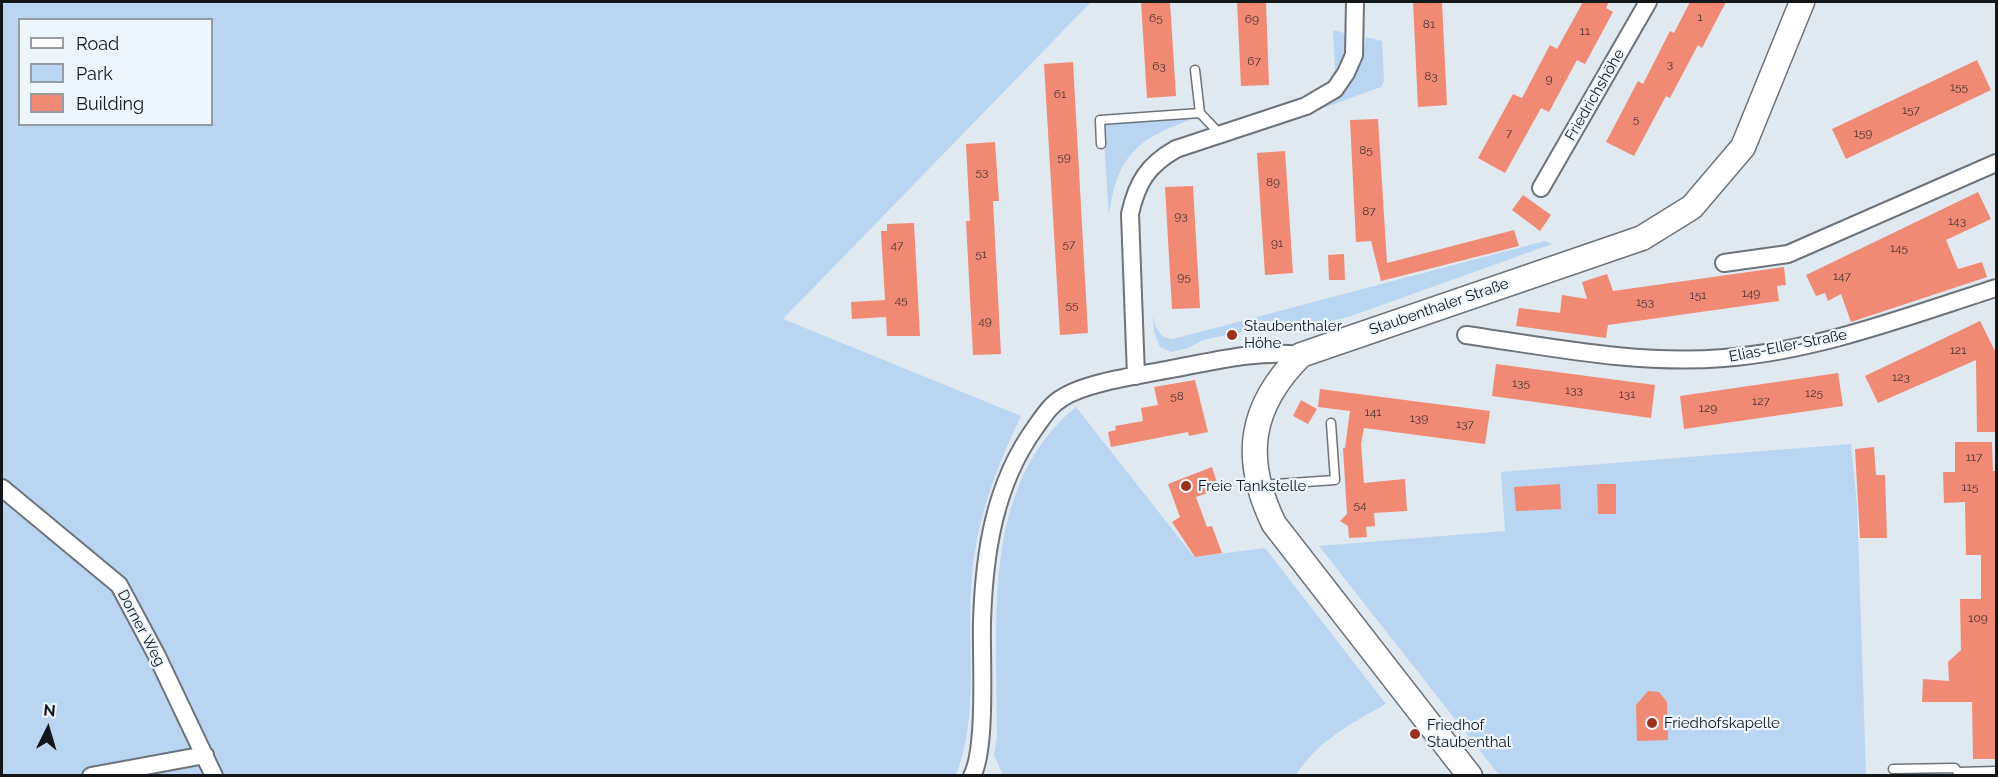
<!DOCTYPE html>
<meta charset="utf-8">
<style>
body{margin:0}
#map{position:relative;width:1998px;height:777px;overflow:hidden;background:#e0e8f0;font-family:Raleway,sans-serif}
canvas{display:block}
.frame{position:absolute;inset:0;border:3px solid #14171a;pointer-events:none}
.legend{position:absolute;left:18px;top:18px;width:195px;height:108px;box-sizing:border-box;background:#edf5fd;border:2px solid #969ca2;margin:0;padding:8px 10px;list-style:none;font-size:18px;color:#14171a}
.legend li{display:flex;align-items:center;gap:12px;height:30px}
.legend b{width:30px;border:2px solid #969ca2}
.north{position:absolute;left:18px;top:699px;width:60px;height:60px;-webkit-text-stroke:4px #edf5fd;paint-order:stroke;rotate:5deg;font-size:16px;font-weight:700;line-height:24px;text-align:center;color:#14171a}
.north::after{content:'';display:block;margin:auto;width:21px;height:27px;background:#14171a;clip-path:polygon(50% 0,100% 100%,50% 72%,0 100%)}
</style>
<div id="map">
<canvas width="1998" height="777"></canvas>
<div class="frame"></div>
<ul class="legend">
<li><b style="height:8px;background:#fff"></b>Road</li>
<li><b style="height:16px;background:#b9d5f1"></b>Park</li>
<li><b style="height:16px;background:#f18a74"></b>Building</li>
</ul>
<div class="north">N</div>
</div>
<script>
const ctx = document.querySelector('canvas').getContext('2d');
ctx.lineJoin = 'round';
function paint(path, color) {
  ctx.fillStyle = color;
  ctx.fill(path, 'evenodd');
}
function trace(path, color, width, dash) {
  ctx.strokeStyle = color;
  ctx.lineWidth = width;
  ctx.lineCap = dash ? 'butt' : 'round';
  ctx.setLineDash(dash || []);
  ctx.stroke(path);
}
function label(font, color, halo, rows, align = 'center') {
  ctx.font = font + ' Raleway,sans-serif';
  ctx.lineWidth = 4.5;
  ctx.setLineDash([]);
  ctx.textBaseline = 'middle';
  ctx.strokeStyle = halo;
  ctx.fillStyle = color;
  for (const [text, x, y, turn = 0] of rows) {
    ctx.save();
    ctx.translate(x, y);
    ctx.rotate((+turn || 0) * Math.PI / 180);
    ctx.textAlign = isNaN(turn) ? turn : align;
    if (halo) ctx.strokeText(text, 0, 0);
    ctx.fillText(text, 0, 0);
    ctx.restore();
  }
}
paint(new Path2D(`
 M 2,2 L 1091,2 L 783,319 L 1021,416 C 996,468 977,518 972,576 C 965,643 981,711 956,775 L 2,776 ZM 20,20 L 212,20 L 212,124 L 20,124 Z
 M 1333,30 L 1348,34 L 1344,58 L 1335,72 Z
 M 1366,37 L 1382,41 L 1384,81 L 1381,87 L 1315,111 C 1346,94 1362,71 1366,37 Z
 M 1190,117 L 1193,119 C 1137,138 1116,157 1109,217 L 1103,125 L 1106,122 Z
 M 1545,241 L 1552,244 L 1351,316 L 1304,328 L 1270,326 L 1203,340 L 1188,348 L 1171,352 L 1160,347 L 1154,332 L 1153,313 L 1155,326 L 1163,337 L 1173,339 Z
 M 1076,407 L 1194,557 L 1265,548 L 1386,704 C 1352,723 1317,741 1296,775 L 1003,775 L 994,755 L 997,737 C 998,626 979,486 1076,407 Z
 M 1851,444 L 1857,505 L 1866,775 L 1499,775 L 1319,546 L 1505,531 L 1501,472 Z`), '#b9d5f1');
paint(new Path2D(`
 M 1141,2 L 1170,2 L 1176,96 L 1147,98 Z
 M 1237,2 L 1266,2 L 1269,85 L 1241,86 Z
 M 1413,2 L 1442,2 L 1447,105 L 1418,107 Z
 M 1583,2 L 1609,2 L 1606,8 L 1613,12 L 1585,64 L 1577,60 L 1549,112 L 1541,108 L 1505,173 L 1478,158 L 1513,94 L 1522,98 L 1550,45 L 1557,49 Z
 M 1690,2 L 1726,2 L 1702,48 L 1698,45 L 1670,98 L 1666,96 L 1634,156 L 1606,142 L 1638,81 L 1643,84 L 1670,31 L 1674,33 Z
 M 1977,60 L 1991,90 L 1846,159 L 1832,129 Z
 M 1073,62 L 1088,333 L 1060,335 L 1044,64 Z
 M 1378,119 L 1387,263 L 1514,230 L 1519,246 L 1381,281 L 1371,241 L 1356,242 L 1350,120 Z
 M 995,142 L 999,201 L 993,201 L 1001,354 L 973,355 L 966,221 L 970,221 L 966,144 Z
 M 1285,151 L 1293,273 L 1265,275 L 1257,153 Z
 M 1193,186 L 1200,308 L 1172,309 L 1165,187 Z
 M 1978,192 L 1991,219 L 1946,240 L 1958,269 L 1982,262 L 1987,277 L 1851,322 L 1841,294 L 1828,301 L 1825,293 L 1816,296 L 1806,275 Z
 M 1523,195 L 1551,215 L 1540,231 L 1512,210 Z
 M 914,223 L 920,336 L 887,336 L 886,317 L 852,319 L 851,302 L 885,300 L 881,231 L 887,231 L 887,224 Z
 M 1344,254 L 1345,280 L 1329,280 L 1328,255 Z
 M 1784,267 L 1786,285 L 1777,286 L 1779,301 L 1608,325 L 1606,338 L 1516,326 L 1519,308 L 1560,313 L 1562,295 L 1587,299 L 1582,282 L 1607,274 L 1613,291 Z
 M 1980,321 L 1995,351 L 1995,432 L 1977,432 L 1976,360 L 1878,403 L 1865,376 Z
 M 1496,364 L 1655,385 L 1651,418 L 1492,396 Z
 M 1838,373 L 1843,406 L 1684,429 L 1680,396 Z
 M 1195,380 L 1208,432 L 1189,436 L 1188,432 L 1111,447 L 1108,432 L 1116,430 L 1115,426 L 1143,421 L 1141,408 L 1158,405 L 1154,387 Z
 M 1320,389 L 1490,411 L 1485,444 L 1364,428 L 1361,444 L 1364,483 L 1405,479 L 1407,511 L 1374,513 L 1375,526 L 1366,527 L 1367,537 L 1349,538 L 1348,526 L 1340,521 L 1347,514 L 1343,448 L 1345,448 L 1350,411 L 1318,407 Z
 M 1301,400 L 1317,409 L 1308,424 L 1293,416 Z
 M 1955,442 L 1992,442 L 1993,471 L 1996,471 L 1996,759 L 1973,759 L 1972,702 L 1922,702 L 1923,679 L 1949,681 L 1948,662 L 1961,650 L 1960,599 L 1981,599 L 1981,555 L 1966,555 L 1965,502 L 1944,503 L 1943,472 L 1955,472 Z
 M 1874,447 L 1876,475 L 1885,475 L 1887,538 L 1860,538 L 1855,449 Z
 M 1212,467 L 1219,489 L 1196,497 L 1207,527 L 1212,526 L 1222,553 L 1195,557 L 1172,522 L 1180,517 L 1168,484 Z
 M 1560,484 L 1561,509 L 1516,511 L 1514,487 Z
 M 1597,484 L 1616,484 L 1616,514 L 1598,514 Z
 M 1648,691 L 1659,692 L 1667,702 L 1668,740 L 1637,741 L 1636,705 Z`), '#f18a74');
const lane = new Path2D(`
 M 1195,70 L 1200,113
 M 1101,144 L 1100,120 L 1200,113 L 1220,134
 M 1261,485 L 1335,480 L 1331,423
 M 1893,769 L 1955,768 L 1960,776
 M 1960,772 L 1996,771`);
const street = new Path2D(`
 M 1541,188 L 1648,2
 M 1724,263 L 1788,254 L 1996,163
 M 1466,335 C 1551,347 1637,365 1724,358 C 1817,351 1908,316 1996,288
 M 1136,376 L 1130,214 C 1137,182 1148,165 1176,149 L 1306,106 L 1335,89 L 1346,73 L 1354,55 L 1355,2
 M 2,488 L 119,585 L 157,656 L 214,776
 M 91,776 L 205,755
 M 972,776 C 987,748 981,657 982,622 C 984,554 994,485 1035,428 C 1043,417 1050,405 1062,398 C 1086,382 1142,375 1171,369 C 1216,361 1255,350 1301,355`);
const secondary = new Path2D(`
 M 1470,776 L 1274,524 C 1242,458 1249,407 1301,355 L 1642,238 L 1692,207 L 1743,147 L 1802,2`);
trace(lane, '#6d737a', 11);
trace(street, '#6d737a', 20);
trace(secondary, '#6d737a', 27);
trace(lane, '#fff', 8);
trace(street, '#fff', 16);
trace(secondary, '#fff', 24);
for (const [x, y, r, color] of [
 [1232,335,6,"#9b321d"],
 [1186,486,6,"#9b321d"],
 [1652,723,6,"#9b321d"],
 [1415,734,6,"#9b321d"]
]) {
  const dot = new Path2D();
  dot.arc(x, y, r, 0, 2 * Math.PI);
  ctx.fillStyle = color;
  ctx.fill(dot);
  trace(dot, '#edf5fd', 2);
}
label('12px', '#4b3430', null, [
 ["1",1700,17],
 ["65",1156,18],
 ["69",1252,19],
 ["81",1429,24],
 ["11",1585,31],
 ["67",1254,61],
 ["3",1670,64],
 ["63",1159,66],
 ["83",1431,76],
 ["9",1549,79],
 ["155",1959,87],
 ["61",1060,94],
 ["157",1911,110],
 ["5",1636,119],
 ["7",1509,133],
 ["159",1863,133],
 ["85",1366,150],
 ["59",1064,157],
 ["53",982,172],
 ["89",1273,182],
 ["87",1369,211],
 ["93",1181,216],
 ["143",1957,221],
 ["91",1277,243],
 ["57",1069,244],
 ["47",897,245],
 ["145",1899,248],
 ["51",981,254],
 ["147",1842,276],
 ["95",1184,277],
 ["149",1751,293],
 ["151",1698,295],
 ["45",901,300],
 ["153",1645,302],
 ["55",1072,305],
 ["49",985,321],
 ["121",1958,350],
 ["123",1901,377],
 ["135",1521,383],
 ["133",1574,390],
 ["125",1814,393],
 ["131",1627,394],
 ["58",1177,396],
 ["127",1761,401],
 ["129",1708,408],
 ["141",1373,412],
 ["139",1419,418],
 ["137",1465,424],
 ["117",1974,457],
 ["115",1970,487],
 ["54",1360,505],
 ["109",1978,618]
]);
label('15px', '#14171a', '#edf5fd', [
 ["Friedrichshöhe",1595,95,-60],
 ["Staubenthaler Straße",1439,307,-19],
 ["Elias-Eller-Straße",1788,346,-11],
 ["Dorner Weg",141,628,62]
]);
label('15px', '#14171a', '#edf5fd', [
 ["Staubenthaler",1244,326],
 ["Höhe",1244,343],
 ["Freie Tankstelle",1198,486],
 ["Friedhofskapelle",1664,723],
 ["Friedhof",1427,725],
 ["Staubenthal",1427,742]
], 'left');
</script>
